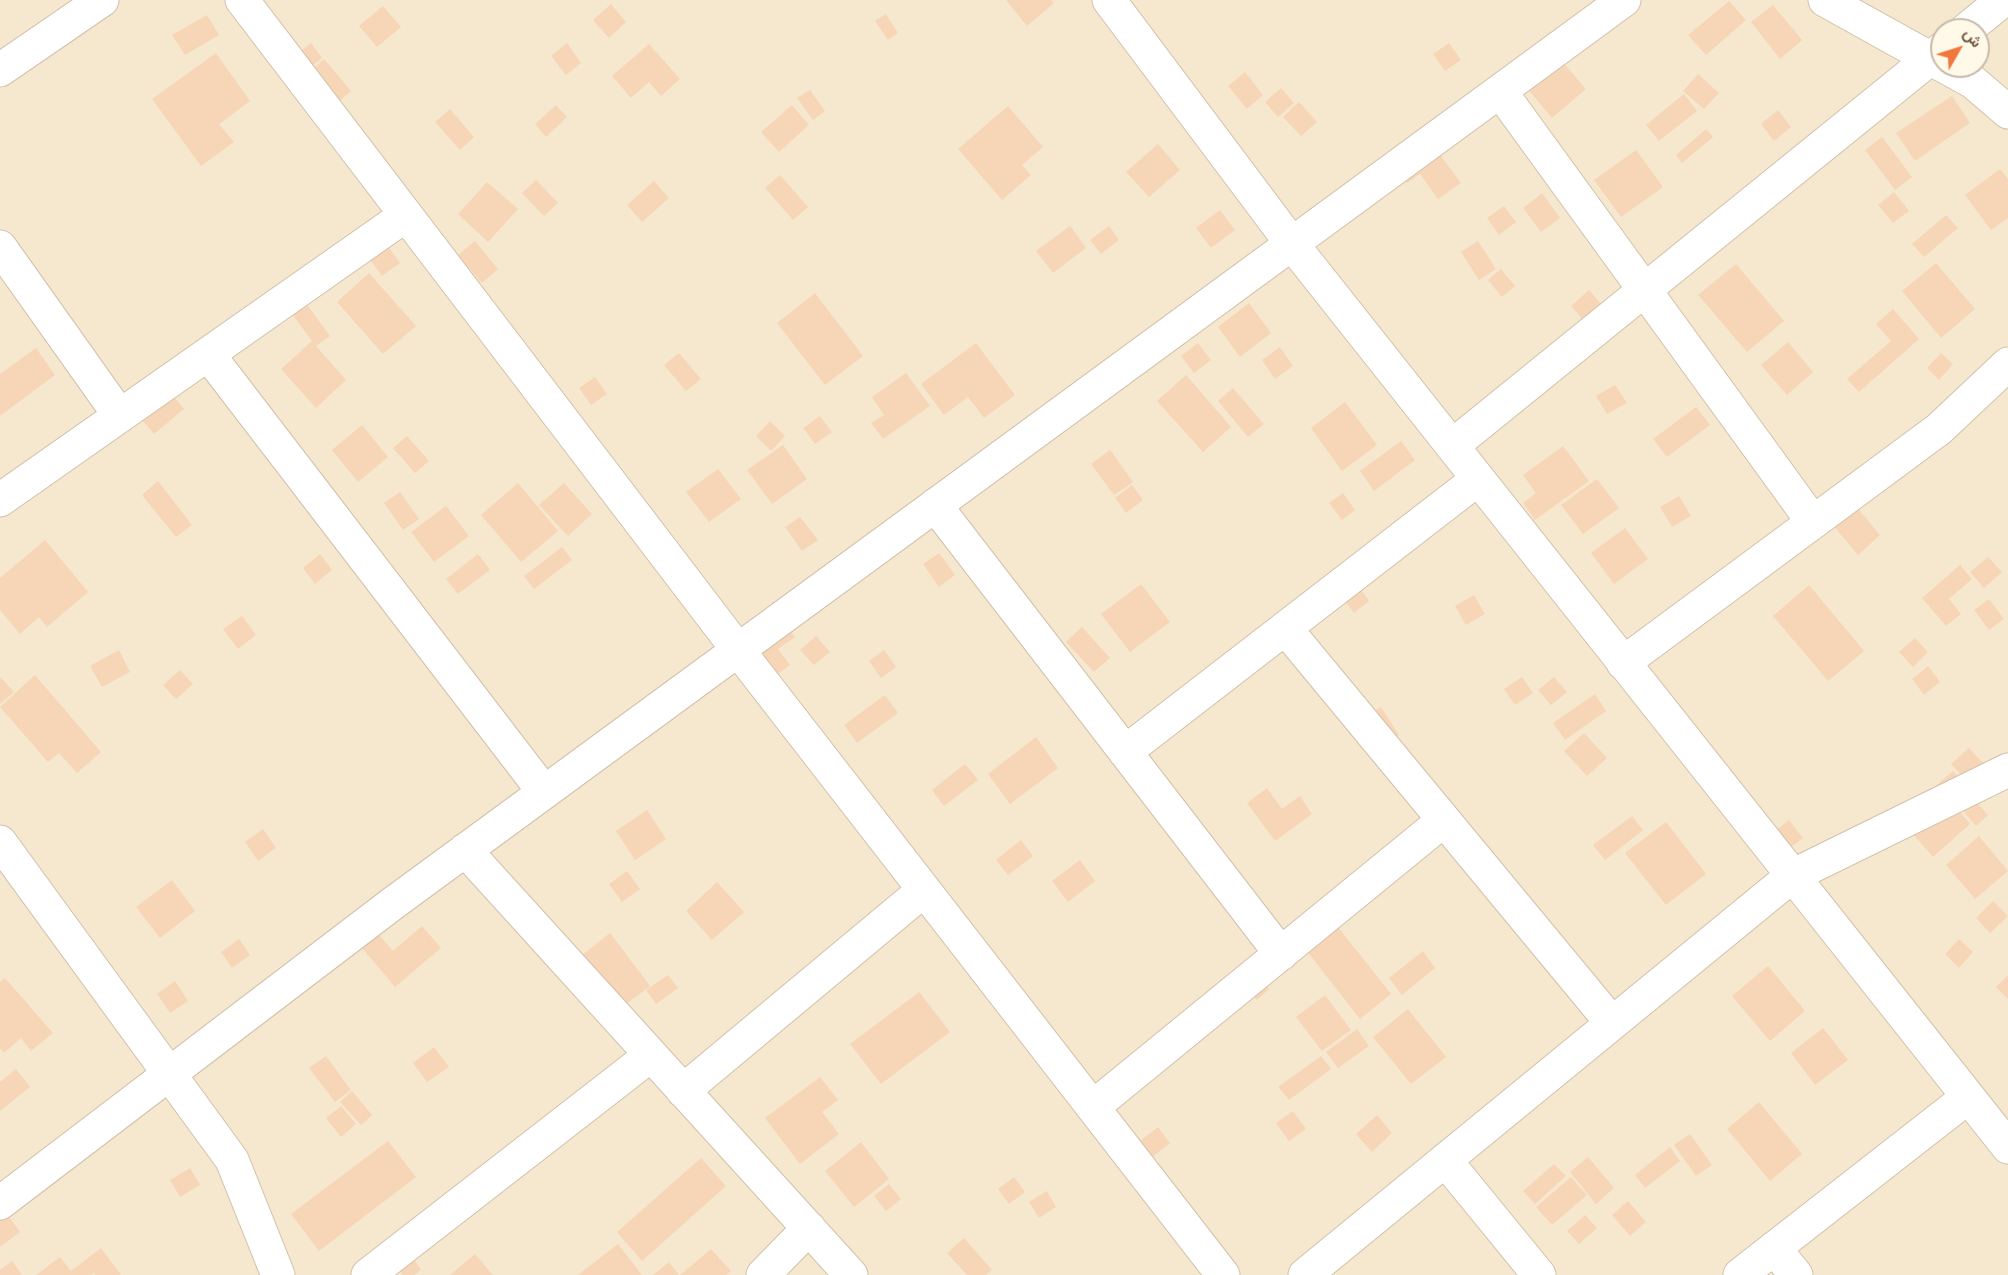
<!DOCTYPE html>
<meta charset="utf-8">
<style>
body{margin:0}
#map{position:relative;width:2008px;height:1275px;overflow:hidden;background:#fef6e1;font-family:Cabin,Vazirmatn,sans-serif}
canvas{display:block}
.north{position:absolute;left:1930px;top:18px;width:60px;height:60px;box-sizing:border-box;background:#fff9e9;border:2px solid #c9baa8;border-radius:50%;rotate:51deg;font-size:16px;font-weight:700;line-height:24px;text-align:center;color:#775c46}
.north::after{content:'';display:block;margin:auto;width:21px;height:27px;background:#f2773c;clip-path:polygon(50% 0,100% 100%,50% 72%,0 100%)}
</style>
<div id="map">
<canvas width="2008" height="1275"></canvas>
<div class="north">ش</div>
</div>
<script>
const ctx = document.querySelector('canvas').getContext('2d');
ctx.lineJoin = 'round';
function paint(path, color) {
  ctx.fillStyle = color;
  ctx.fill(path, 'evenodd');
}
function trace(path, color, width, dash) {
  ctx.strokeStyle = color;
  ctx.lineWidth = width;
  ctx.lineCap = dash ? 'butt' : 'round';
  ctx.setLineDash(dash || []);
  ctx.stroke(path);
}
paint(new Path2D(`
 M 0,0 L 2008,0 L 2008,1275 L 0,1275 ZM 1942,30 L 1978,30 L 1978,66 L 1942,66 Z`), '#f6e8cf');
paint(new Path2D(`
 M 1006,0 L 1051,0 L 1054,3 L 1027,26 Z
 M 1729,1 L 1746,20 L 1706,55 L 1688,35 Z
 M 611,4 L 626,22 L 609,38 L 593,20 Z
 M 1773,5 L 1802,40 L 1780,59 L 1751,22 Z
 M 383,6 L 401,27 L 377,47 L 359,26 Z
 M 886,14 L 898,33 L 888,40 L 875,21 Z
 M 207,15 L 219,35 L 185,55 L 172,35 Z
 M 311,43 L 322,58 L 305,72 L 293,57 Z
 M 567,43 L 581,63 L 566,75 L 551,56 Z
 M 1449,43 L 1461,60 L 1445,71 L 1433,54 Z
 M 649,44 L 680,79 L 661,96 L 649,82 L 631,98 L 612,76 Z
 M 1554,52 L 1586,89 L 1552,118 L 1520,80 Z
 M 216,53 L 250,101 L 219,124 L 234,142 L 201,166 L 152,99 Z
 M 324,59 L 351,91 L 333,107 L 306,75 Z
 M 1245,72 L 1263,95 L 1247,109 L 1228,86 Z
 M 1698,74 L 1719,93 L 1704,109 L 1683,91 Z
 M 1281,88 L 1294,103 L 1278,117 L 1265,102 Z
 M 810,90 L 825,111 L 813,120 L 797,98 Z
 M 1684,94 L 1697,111 L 1659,141 L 1646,125 Z
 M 1952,96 L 1970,123 L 1915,161 L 1896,133 Z
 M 1299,102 L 1317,122 L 1301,136 L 1283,117 Z
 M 556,105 L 567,117 L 546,137 L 535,124 Z
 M 792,105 L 809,125 L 779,152 L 761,132 Z
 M 1008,106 L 1043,147 L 1022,165 L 1031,175 L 1002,200 L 958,149 Z
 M 450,109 L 474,137 L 460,150 L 435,122 Z
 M 1778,110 L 1791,127 L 1774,141 L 1761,124 Z
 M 1706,129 L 1713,137 L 1682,163 L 1676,155 Z
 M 1882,137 L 1912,177 L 1895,190 L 1865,150 Z
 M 1429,140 L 1461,183 L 1438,199 L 1420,174 L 1407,183 L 1395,165 Z
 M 1158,144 L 1180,170 L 1149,197 L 1126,172 Z
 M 1636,150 L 1663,187 L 1621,217 L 1594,180 Z
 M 2000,169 L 2008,179 L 2008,218 L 1991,230 L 1965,195 Z
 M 780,175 L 808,207 L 793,220 L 765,188 Z
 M 536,180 L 558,203 L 544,216 L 522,193 Z
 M 654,181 L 669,198 L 642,222 L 627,205 Z
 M 487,182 L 518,209 L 488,242 L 458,214 Z
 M 1894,192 L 1909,211 L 1893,223 L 1878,205 Z
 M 1542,193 L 1560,218 L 1541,232 L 1523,208 Z
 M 1504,206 L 1516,222 L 1499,235 L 1487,218 Z
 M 1220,210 L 1235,230 L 1211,248 L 1196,228 Z
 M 1946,215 L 1958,228 L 1924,257 L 1912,244 Z
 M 1070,226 L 1086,248 L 1053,273 L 1036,251 Z
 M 1109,226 L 1119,240 L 1101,254 L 1090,240 Z
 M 475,241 L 498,269 L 482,283 L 458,255 Z
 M 1478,241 L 1496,269 L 1479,280 L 1461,252 Z
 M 387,245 L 400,263 L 382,276 L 369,258 Z
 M 1936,263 L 1975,309 L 1941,338 L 1902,291 Z
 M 1736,264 L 1784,321 L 1747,352 L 1698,295 Z
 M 1501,269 L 1515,286 L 1502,297 L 1488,280 Z
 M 369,273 L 416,326 L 383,354 L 337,302 Z
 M 1589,290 L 1602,305 L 1584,321 L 1571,306 Z
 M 815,293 L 863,356 L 825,385 L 777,323 Z
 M 306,303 L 330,336 L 316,346 L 346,380 L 316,408 L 281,369 L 312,341 L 292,314 Z
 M 1249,303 L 1271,333 L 1240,357 L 1218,327 Z
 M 1893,309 L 1919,339 L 1859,392 L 1847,379 L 1891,341 L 1876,324 Z
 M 1788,342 L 1813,372 L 1787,395 L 1761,365 Z
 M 976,343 L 1015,395 L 984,418 L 968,397 L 944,415 L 921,384 Z
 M 1198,343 L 1211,360 L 1194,373 L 1181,356 Z
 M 1280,347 L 1293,366 L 1275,379 L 1262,360 Z
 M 36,348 L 55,375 L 0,416 L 0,374 Z
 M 679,353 L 701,379 L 686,391 L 664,365 Z
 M 1941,353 L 1953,364 L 1939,380 L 1927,368 Z
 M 906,373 L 930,406 L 883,439 L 871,423 L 884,415 L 872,397 Z
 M 1186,375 L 1231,427 L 1203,452 L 1157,401 Z
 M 595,377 L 607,394 L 591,405 L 579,388 Z
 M 1615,385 L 1627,403 L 1607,414 L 1596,396 Z
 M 1233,388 L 1264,424 L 1248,437 L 1218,401 Z
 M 168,390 L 184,409 L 154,434 L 138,415 Z
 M 1345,402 L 1377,445 L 1342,471 L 1311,428 Z
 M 1696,407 L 1710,425 L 1667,457 L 1653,439 Z
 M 820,416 L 832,432 L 815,444 L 803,428 Z
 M 770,421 L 785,436 L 771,451 L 756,436 Z
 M 362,425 L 388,457 L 358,482 L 332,450 Z
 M 407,436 L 429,461 L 415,473 L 393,448 Z
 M 1401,441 L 1415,460 L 1374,491 L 1360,471 Z
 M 783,445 L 807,479 L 772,504 L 747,470 Z
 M 1563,446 L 1589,481 L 1535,520 L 1523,503 L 1536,493 L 1523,475 Z
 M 1110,450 L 1133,482 L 1114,495 L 1091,464 Z
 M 718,469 L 741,499 L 709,522 L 686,492 Z
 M 1597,479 L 1619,508 L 1583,534 L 1561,505 Z
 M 158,481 L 192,525 L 176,537 L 142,495 Z
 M 518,483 L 558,531 L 521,562 L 481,515 Z
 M 564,483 L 592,514 L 568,536 L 539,505 Z
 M 1132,485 L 1143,500 L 1126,513 L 1115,498 Z
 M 400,492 L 419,519 L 403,530 L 384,503 Z
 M 1343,493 L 1355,510 L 1342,520 L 1329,503 Z
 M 1679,496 L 1691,516 L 1672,527 L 1660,507 Z
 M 1854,504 L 1880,535 L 1858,555 L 1831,523 Z
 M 446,506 L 469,536 L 434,562 L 411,532 Z
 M 800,517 L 818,540 L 802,551 L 785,527 Z
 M 1625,528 L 1648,559 L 1614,584 L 1591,553 Z
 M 45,540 L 88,592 L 47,627 L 39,617 L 20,634 L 0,610 L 0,578 Z
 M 562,547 L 572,560 L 534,589 L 524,576 Z
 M 939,553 L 955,575 L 939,587 L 923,564 Z
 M 320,554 L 332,570 L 315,584 L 303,568 Z
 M 478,554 L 490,570 L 458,594 L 446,579 Z
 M 1988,557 L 2002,572 L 1984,588 L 1970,572 Z
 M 1960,565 L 1972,579 L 1949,599 L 1961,614 L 1946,626 L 1922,598 Z
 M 1347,571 L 1369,601 L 1354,613 L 1331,583 Z
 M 1141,584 L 1170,622 L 1130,652 L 1101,614 Z
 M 1809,585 L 1864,651 L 1828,681 L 1773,616 Z
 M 1474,595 L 1485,614 L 1466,625 L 1455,606 Z
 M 1989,599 L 2004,619 L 1989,630 L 1974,610 Z
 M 777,613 L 795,637 L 778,649 L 790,665 L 765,683 L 736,643 Z
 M 242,616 L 256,635 L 238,649 L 223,629 Z
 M 1082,627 L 1110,658 L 1094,672 L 1066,642 Z
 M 816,636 L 830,652 L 814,665 L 800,650 Z
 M 1915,638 L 1928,652 L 1913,667 L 1899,652 Z
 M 119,650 L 130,672 L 102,687 L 90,666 Z
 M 884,650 L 896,667 L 881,678 L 869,661 Z
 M 1928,666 L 1940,682 L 1924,695 L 1912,679 Z
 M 180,670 L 193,684 L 176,699 L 163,685 Z
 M 35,675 L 101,752 L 77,773 L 59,753 L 48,762 L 0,707 Z
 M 0,677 L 14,692 L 0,704 Z
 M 1522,677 L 1533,693 L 1515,705 L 1504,689 Z
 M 1554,677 L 1567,692 L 1551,705 L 1538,690 Z
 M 1595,694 L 1606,711 L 1565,740 L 1553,723 Z
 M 885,695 L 898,713 L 857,743 L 844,725 Z
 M 1381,707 L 1399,735 L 1383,744 L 1366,716 Z
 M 1584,733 L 1607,758 L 1587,776 L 1564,751 Z
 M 1036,737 L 1058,768 L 1010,804 L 988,774 Z
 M 1969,748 L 1983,763 L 1966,780 L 1951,764 Z
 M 965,764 L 978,780 L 944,806 L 932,790 Z
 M 1953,771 L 1970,791 L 1954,805 L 1970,824 L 1933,857 L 1899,818 Z
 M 1267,788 L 1282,809 L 1300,796 L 1312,814 L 1275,841 L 1247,803 Z
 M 1972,797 L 1988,815 L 1976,826 L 1960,807 Z
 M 647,810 L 666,839 L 635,860 L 616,831 Z
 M 1632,816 L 1643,830 L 1605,860 L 1593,845 Z
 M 1789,820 L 1803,838 L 1787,850 L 1773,833 Z
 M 1666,822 L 1706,874 L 1666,905 L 1625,853 Z
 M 263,829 L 276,848 L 258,861 L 245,842 Z
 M 1979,836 L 2008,871 L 1975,899 L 1946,865 Z
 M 1021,840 L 1033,856 L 1008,875 L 996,860 Z
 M 1080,860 L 1095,881 L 1068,902 L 1052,881 Z
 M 627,871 L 640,889 L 622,902 L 609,884 Z
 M 172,880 L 195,911 L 160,938 L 136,907 Z
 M 717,882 L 744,912 L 712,940 L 686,911 Z
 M 1993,901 L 2008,916 L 1990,933 L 1976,918 Z
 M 1323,908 L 1391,994 L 1360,1019 L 1292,932 Z
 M 367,921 L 393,951 L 422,926 L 441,948 L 395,987 L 351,935 Z
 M 610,933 L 650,986 L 617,1011 L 577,959 Z
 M 239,939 L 250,955 L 232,968 L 221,952 Z
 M 1959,939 L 1973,952 L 1959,968 L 1945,954 Z
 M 1423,951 L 1435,968 L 1402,995 L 1389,978 Z
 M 1768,966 L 1805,1011 L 1770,1041 L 1732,996 Z
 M 1255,973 L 1269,989 L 1257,1000 L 1243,984 Z
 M 668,975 L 678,988 L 656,1004 L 646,990 Z
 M 2008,975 L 2008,999 L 1996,987 Z
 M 5,978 L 53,1033 L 31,1051 L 21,1038 L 4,1053 L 0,1048 L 0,982 Z
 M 175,981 L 188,1001 L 170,1013 L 157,994 Z
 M 919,992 L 950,1032 L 881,1084 L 850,1044 Z
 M 1325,995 L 1351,1030 L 1322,1051 L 1296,1017 Z
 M 1408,1009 L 1446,1057 L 1411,1084 L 1373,1037 Z
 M 1823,1028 L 1848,1060 L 1815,1085 L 1791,1053 Z
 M 1357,1029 L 1369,1046 L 1338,1068 L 1326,1052 Z
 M 434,1047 L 449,1067 L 427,1082 L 413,1063 Z
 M 326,1056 L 351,1090 L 335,1102 L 309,1068 Z
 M 1321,1056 L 1331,1069 L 1289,1100 L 1278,1087 Z
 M 16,1069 L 30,1087 L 0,1111 L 0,1082 Z
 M 820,1077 L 838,1100 L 822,1112 L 839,1134 L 800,1164 L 765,1118 Z
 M 352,1091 L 372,1115 L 361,1125 L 340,1102 Z
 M 1759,1102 L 1802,1154 L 1770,1181 L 1727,1129 Z
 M 341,1106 L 356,1124 L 341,1137 L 326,1118 Z
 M 1293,1111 L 1306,1129 L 1289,1141 L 1276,1123 Z
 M 1377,1115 L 1392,1133 L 1372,1152 L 1356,1134 Z
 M 1158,1127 L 1170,1143 L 1152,1157 L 1139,1142 Z
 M 1690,1134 L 1712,1165 L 1696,1176 L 1674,1145 Z
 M 388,1141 L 416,1177 L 319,1251 L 291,1214 Z
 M 861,1142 L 889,1179 L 854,1207 L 825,1171 Z
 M 1670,1147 L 1680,1161 L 1645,1188 L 1635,1175 Z
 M 1588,1157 L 1614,1188 L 1596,1204 L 1570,1172 Z
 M 701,1158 L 726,1186 L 642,1261 L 617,1232 Z
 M 1554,1164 L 1566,1176 L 1535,1204 L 1523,1191 Z
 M 190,1168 L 200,1185 L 180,1197 L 170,1180 Z
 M 1014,1177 L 1025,1192 L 1009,1204 L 998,1189 Z
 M 1571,1177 L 1587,1195 L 1552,1225 L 1536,1207 Z
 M 889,1184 L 901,1199 L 886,1211 L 874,1196 Z
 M 1047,1191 L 1056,1207 L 1039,1218 L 1029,1202 Z
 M 1628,1201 L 1646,1222 L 1630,1236 L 1612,1215 Z
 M 0,1204 L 20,1232 L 0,1247 Z
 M 1585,1215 L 1597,1228 L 1579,1244 L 1567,1231 Z
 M 964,1238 L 992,1270 L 986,1275 L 967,1275 L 947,1253 Z
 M 618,1244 L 642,1275 L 578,1275 Z
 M 101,1248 L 121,1275 L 95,1275 L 94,1273 L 91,1275 L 36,1275 L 60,1257 L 71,1271 Z
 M 711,1249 L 731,1271 L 726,1275 L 680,1275 Z
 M 410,1253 L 421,1270 L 414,1275 L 403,1275 L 395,1264 Z
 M 475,1254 L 493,1275 L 450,1275 Z
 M 12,1261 L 22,1275 L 0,1275 L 0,1270 Z
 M 669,1262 L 679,1275 L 653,1275 Z`), '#f6d6b6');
const minor = new Path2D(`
 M 242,0 L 738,650 L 1223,1275
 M 1109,0 L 1292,244 L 2008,1147
 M 1825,0 L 1942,65
 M 1966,30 L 2003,0
 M 1944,66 L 1973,82 L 2008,112
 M 0,70 L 102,0
 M 1500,91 L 1813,522
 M 0,247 L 120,416
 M 208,354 L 544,792
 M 1452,446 L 1942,49
 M 0,500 L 406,215
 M 935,505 L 1281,954
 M 1285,628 L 1612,1023
 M 1623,663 L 1939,429 L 2008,364
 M 1125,752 L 1478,479
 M 0,842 L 232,1160 L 278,1275
 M 465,850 L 851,1275
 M 683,1091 L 924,890
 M 1093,1107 L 1444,820
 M 1445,1160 L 1539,1275
 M 0,1203 L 392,904 L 1624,0
 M 1774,1248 L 1796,1275
 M 368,1275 L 651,1055
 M 763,1275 L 809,1228
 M 1305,1275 L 1792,876 L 2008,770
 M 1740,1275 L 1968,1097`);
trace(minor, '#d2c0aa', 35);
trace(minor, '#fff', 33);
</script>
